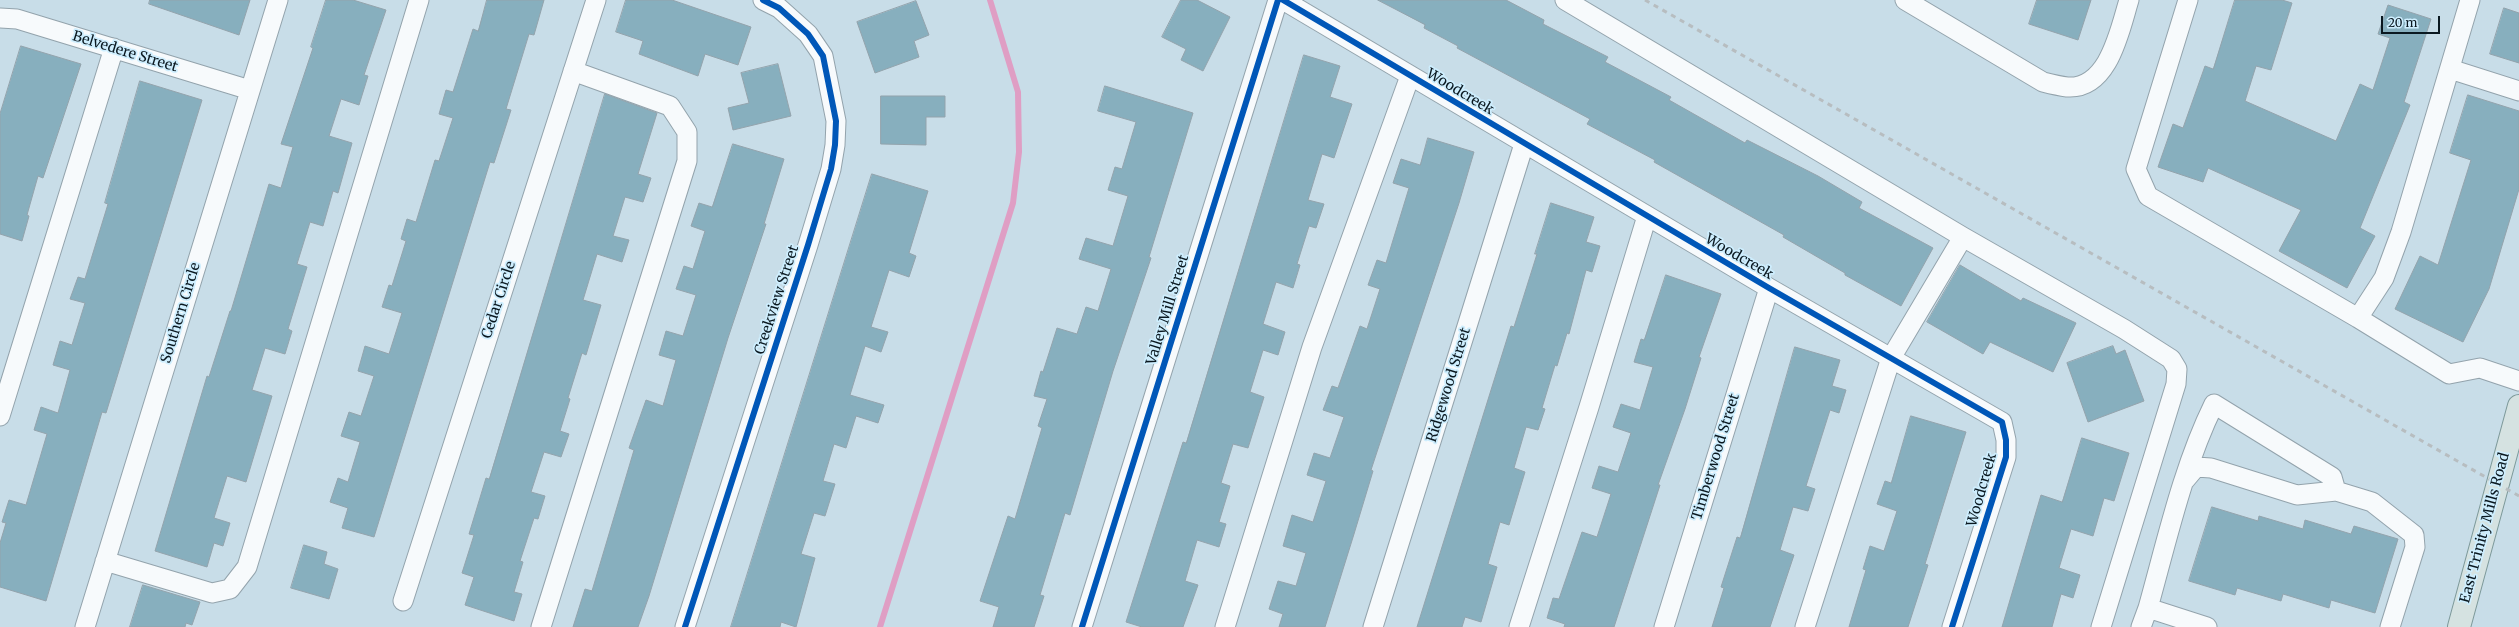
<!DOCTYPE html>
<style>
body{margin:0}
#map{position:relative;width:2519px;height:627px;overflow:hidden;background:#c8dde8;font-family:Merriweather,serif}
canvas{display:block}
.scale{position:absolute;left:2381px;top:16px;width:59px;height:18px;box-sizing:border-box;border:2px solid #0a1820;border-top:0;padding-left:5px;font-size:12px;line-height:14px;white-space:nowrap;color:#0a1820;-webkit-text-stroke:3px #ceeefe;paint-order:stroke}
</style>
<div id="map">
<canvas width="2519" height="627"></canvas>
<div class="scale">20 m</div>
</div>
<script>
const ctx = document.querySelector('canvas').getContext('2d');
ctx.lineJoin = 'round';
function trace(path, color, width, dash) {
  ctx.strokeStyle = color;
  ctx.lineWidth = width;
  ctx.lineCap = dash ? 'butt' : 'round';
  ctx.setLineDash(dash || []);
  ctx.stroke(path);
}
function paint(path, color) {
  ctx.fillStyle = color;
  ctx.fill(path, 'evenodd');
}
function label(font, color, halo, rows, align = 'center') {
  ctx.font = font + ' Merriweather,serif';
  ctx.lineWidth = 3.5;
  ctx.setLineDash([]);
  ctx.textBaseline = 'middle';
  ctx.strokeStyle = halo;
  ctx.fillStyle = color;
  for (const [text, x, y, turn = 0] of rows) {
    ctx.save();
    ctx.translate(x, y);
    ctx.rotate((+turn || 0) * Math.PI / 180);
    ctx.textAlign = isNaN(turn) ? turn : align;
    if (halo) ctx.strokeText(text, 0, 0);
    ctx.fillText(text, 0, 0);
    ctx.restore();
  }
}
trace(new Path2D(`
 M 880,627 L 1013,203 L 1019,152 L 1018,92 L 990,0`), '#df9ec4', 6);
const building = new Path2D(`
 M 150,0 L 250,0 L 239,35 L 149,4 Z
 M 326,0 L 353,0 L 386,10 L 364,75 L 368,76 L 359,105 L 341,99 L 329,136 L 352,143 L 338,193 L 333,191 L 323,226 L 310,222 L 297,264 L 307,267 L 288,329 L 292,331 L 285,354 L 265,348 L 252,390 L 272,396 L 246,482 L 227,476 L 214,518 L 230,523 L 223,546 L 214,543 L 207,567 L 155,551 L 207,376 L 209,377 L 230,311 L 231,311 L 269,184 L 281,188 L 293,147 L 281,144 L 313,48 L 311,47 Z
 M 487,0 L 544,0 L 534,35 L 529,34 L 506,109 L 511,110 L 494,163 L 490,162 L 374,537 L 342,528 L 348,508 L 330,502 L 338,478 L 348,482 L 360,442 L 341,436 L 349,412 L 361,416 L 374,376 L 358,371 L 365,346 L 389,354 L 402,313 L 382,307 L 389,285 L 392,286 L 406,241 L 401,239 L 407,219 L 416,222 L 435,160 L 439,161 L 453,118 L 439,114 L 446,90 L 453,92 L 473,29 L 478,31 Z
 M 626,0 L 672,0 L 751,27 L 738,65 L 705,54 L 698,76 L 639,54 L 643,41 L 616,32 Z
 M 1181,0 L 1197,0 L 1230,17 L 1203,71 L 1181,60 L 1186,49 L 1162,37 Z
 M 1378,0 L 1506,0 L 1544,20 L 1543,24 L 1608,57 L 1605,62 L 1671,97 L 1669,100 L 1745,143 L 1747,140 L 1818,176 L 1862,202 L 1859,208 L 1933,248 L 1901,306 L 1845,275 L 1845,273 L 1783,237 L 1784,235 L 1654,162 L 1655,160 L 1587,124 L 1590,119 L 1457,48 L 1458,46 L 1424,28 L 1425,25 Z
 M 2037,0 L 2091,0 L 2078,40 L 2029,24 Z
 M 2235,0 L 2282,0 L 2292,3 L 2271,70 L 2256,66 L 2245,101 L 2336,141 L 2360,84 L 2373,90 L 2390,38 L 2378,34 L 2388,5 L 2431,19 L 2404,102 L 2410,105 L 2360,228 L 2375,236 L 2347,288 L 2279,251 L 2301,210 L 2208,168 L 2203,182 L 2158,167 L 2173,124 L 2183,128 L 2205,66 L 2213,69 Z
 M 916,1 L 929,35 L 914,41 L 919,57 L 875,73 L 857,22 Z
 M 2504,8 L 2519,13 L 2519,63 L 2490,54 Z
 M 21,46 L 81,64 L 43,178 L 38,176 L 27,215 L 29,216 L 22,241 L 0,234 L 0,114 Z
 M 1304,55 L 1340,66 L 1330,97 L 1352,104 L 1334,158 L 1322,154 L 1308,200 L 1324,204 L 1316,228 L 1309,226 L 1297,264 L 1300,265 L 1293,288 L 1276,282 L 1263,324 L 1285,332 L 1278,355 L 1263,350 L 1250,392 L 1264,397 L 1248,448 L 1233,444 L 1221,483 L 1230,486 L 1219,522 L 1226,524 L 1219,547 L 1197,540 L 1185,581 L 1198,585 L 1183,627 L 1142,627 L 1126,622 L 1183,442 L 1186,443 Z
 M 778,64 L 791,116 L 733,130 L 728,108 L 749,103 L 741,73 Z
 M 140,81 L 202,100 L 106,413 L 102,412 L 46,601 L 0,587 L 0,543 L 6,523 L 2,522 L 9,500 L 26,505 L 47,434 L 34,430 L 41,407 L 58,413 L 70,370 L 53,365 L 60,341 L 72,345 L 85,303 L 70,299 L 78,277 L 85,279 L 108,204 L 105,203 Z
 M 1105,86 L 1193,113 L 1149,257 L 1151,258 L 1113,371 L 1070,515 L 1065,513 L 1040,595 L 1044,596 L 1034,627 L 993,627 L 999,607 L 980,601 L 1008,516 L 1015,519 L 1042,428 L 1038,426 L 1047,399 L 1034,396 L 1041,371 L 1043,372 L 1057,328 L 1077,334 L 1086,307 L 1098,311 L 1111,269 L 1079,259 L 1086,238 L 1113,246 L 1128,196 L 1108,190 L 1115,167 L 1122,169 L 1136,122 L 1098,111 Z
 M 605,94 L 657,113 L 638,174 L 651,178 L 643,202 L 625,197 L 613,236 L 629,240 L 622,262 L 597,254 L 583,300 L 601,305 L 586,355 L 582,353 L 568,398 L 570,399 L 560,431 L 569,434 L 561,457 L 544,452 L 531,492 L 545,496 L 538,519 L 534,518 L 520,561 L 523,562 L 514,592 L 522,594 L 514,621 L 465,605 L 474,577 L 462,573 L 474,535 L 469,534 L 486,478 L 489,479 Z
 M 2468,95 L 2519,111 L 2519,189 L 2489,289 L 2463,342 L 2395,309 L 2420,256 L 2438,265 L 2471,160 L 2450,153 Z
 M 881,96 L 945,96 L 945,117 L 926,117 L 926,145 L 881,144 Z
 M 1428,138 L 1474,152 L 1459,203 L 1371,470 L 1373,471 L 1354,534 L 1325,627 L 1279,627 L 1283,614 L 1269,609 L 1278,581 L 1296,586 L 1306,553 L 1283,546 L 1292,515 L 1313,522 L 1326,481 L 1307,475 L 1314,453 L 1330,458 L 1344,417 L 1323,410 L 1332,386 L 1338,388 L 1360,326 L 1367,329 L 1380,289 L 1368,285 L 1377,260 L 1386,263 L 1409,188 L 1393,183 L 1401,159 L 1420,165 Z
 M 733,144 L 784,159 L 764,224 L 766,224 L 728,338 L 649,596 L 638,627 L 573,627 L 585,589 L 592,591 L 634,450 L 629,448 L 646,400 L 663,406 L 676,360 L 659,355 L 666,331 L 683,336 L 696,295 L 676,289 L 684,266 L 693,269 L 705,231 L 691,226 L 699,203 L 712,207 Z
 M 872,174 L 928,191 L 909,253 L 916,256 L 909,277 L 889,270 L 871,327 L 888,332 L 881,352 L 865,346 L 850,395 L 884,405 L 878,423 L 856,416 L 846,448 L 834,444 L 823,481 L 835,484 L 825,516 L 814,513 L 801,554 L 815,558 L 796,627 L 781,622 L 780,627 L 731,627 Z
 M 1551,203 L 1594,217 L 1586,242 L 1600,246 L 1592,272 L 1586,270 L 1569,334 L 1567,333 L 1557,366 L 1555,365 L 1542,408 L 1545,409 L 1538,430 L 1526,427 L 1514,468 L 1525,472 L 1509,525 L 1500,522 L 1488,564 L 1497,567 L 1481,622 L 1465,617 L 1462,627 L 1417,627 L 1511,326 L 1514,327 L 1537,254 L 1535,254 Z
 M 1960,265 L 2021,301 L 2023,298 L 2076,323 L 2053,372 L 1990,342 L 1983,354 L 1927,322 Z
 M 1666,275 L 1721,294 L 1699,357 L 1701,358 L 1685,409 L 1658,485 L 1660,485 L 1614,627 L 1564,627 L 1565,624 L 1547,618 L 1553,598 L 1559,599 L 1582,532 L 1597,537 L 1611,494 L 1592,488 L 1599,466 L 1618,472 L 1631,433 L 1613,427 L 1621,404 L 1640,410 L 1653,367 L 1634,362 L 1641,339 L 1644,340 Z
 M 2113,346 L 2116,354 L 2125,350 L 2144,401 L 2088,422 L 2067,363 Z
 M 1795,347 L 1840,360 L 1832,386 L 1846,390 L 1839,413 L 1830,410 L 1806,486 L 1815,489 L 1808,511 L 1793,507 L 1780,550 L 1794,555 L 1770,627 L 1712,627 L 1724,588 L 1721,587 L 1737,537 L 1740,538 Z
 M 1911,416 L 1966,432 L 1925,564 L 1928,565 L 1908,627 L 1849,627 L 1866,570 L 1863,569 L 1870,546 L 1884,551 L 1897,511 L 1877,504 L 1885,481 L 1891,483 Z
 M 2082,438 L 2129,453 L 2114,501 L 2104,498 L 2093,536 L 2071,529 L 2059,568 L 2080,575 L 2073,598 L 2061,594 L 2052,627 L 2002,627 L 2041,495 L 2062,502 Z
 M 2212,507 L 2258,521 L 2259,516 L 2303,529 L 2305,520 L 2351,534 L 2354,526 L 2398,539 L 2375,613 L 2331,600 L 2329,608 L 2283,594 L 2281,601 L 2237,588 L 2235,595 L 2189,581 Z
 M 304,545 L 327,552 L 324,564 L 338,569 L 329,599 L 291,588 Z
 M 143,585 L 200,602 L 192,625 L 186,623 L 185,627 L 130,627 Z`);
paint(building, '#87afbe');
trace(building, '#93a3ac', 1);
const minor = new Path2D(`
 M 1283,0 L 1769,288 L 2002,422 L 2006,440 L 2006,457 L 1952,627
 M 1565,0 L 1963,237 L 2124,329 L 2171,359 L 2177,369 L 2176,384 L 2101,627
 M 1905,0 L 2043,82 C 2051,84 2059,86 2067,87 C 2109,90 2120,29 2129,0
 M 2188,0 L 2136,169 L 2148,196 L 2358,318 L 2449,374 L 2480,368 L 2519,381
 M 0,18 L 17,19 L 250,90
 M 2450,69 L 2519,91
 M 2358,318 L 2384,278 L 2401,232 L 2470,0
 M 0,416 L 114,48
 M 2185,480 L 2196,467 L 2211,468 L 2297,495 L 2336,491 L 2372,502 L 2414,535 L 2415,547 L 2390,627
 M 105,561 L 212,593 L 230,589 L 247,567 L 419,0
 M 403,601 L 596,0
 M 85,627 L 278,0
 M 541,627 L 687,161 L 687,132 L 670,106 L 573,71
 M 685,627 L 808,245 L 831,169 L 835,145 L 836,121 L 823,56 L 808,34 L 779,8 L 763,0
 M 1082,627 L 1278,0
 M 1225,627 L 1312,347 L 1410,76
 M 1373,627 L 1524,144
 M 1519,627 L 1589,407 L 1647,216
 M 1664,627 L 1769,288
 M 1805,627 L 1891,358 L 1963,237
 M 2141,627 L 2148,608
 M 2207,627 L 2148,608 C 2167,540 2183,467 2214,404 L 2332,477 L 2336,491`);
const major = new Path2D(`
 M 2459,627 L 2519,406`);
trace(minor, '#93a3ac', 21);
trace(major, '#7d999a', 24);
trace(minor, '#f7fafc', 19);
trace(major, '#d5e2e1', 22);
trace(new Path2D(`
 M 1645,0 L 2519,496`), '#b7bdc0', 3, [5, 5]);
trace(new Path2D(`
 M 1283,0 L 1769,288 L 2002,422 L 2006,440 L 2006,457 L 1952,627
 M 685,627 L 808,245 L 831,169 L 835,145 L 836,121 L 823,56 L 808,34 L 779,8 L 763,0
 M 1082,627 L 1278,0`), '#0057b8', 6);
label('14px', '#0a1820', '#ceeefe', [
 ["Belvedere Street",125,52,17],
 ["Woodcreek",1460,92,31],
 ["Woodcreek",1739,257,30],
 ["Cedar Circle",499,300,-72],
 ["Creekview Street",777,300,-72],
 ["Valley Mill Street",1168,310,-73],
 ["Southern Circle",181,313,-73],
 ["Ridgewood Street",1449,385,-73],
 ["Timberwood Street",1716,457,-73],
 ["Woodcreek",1982,490,-74],
 ["East Trinity Mills Road",2485,528,-75]
]);
</script>
